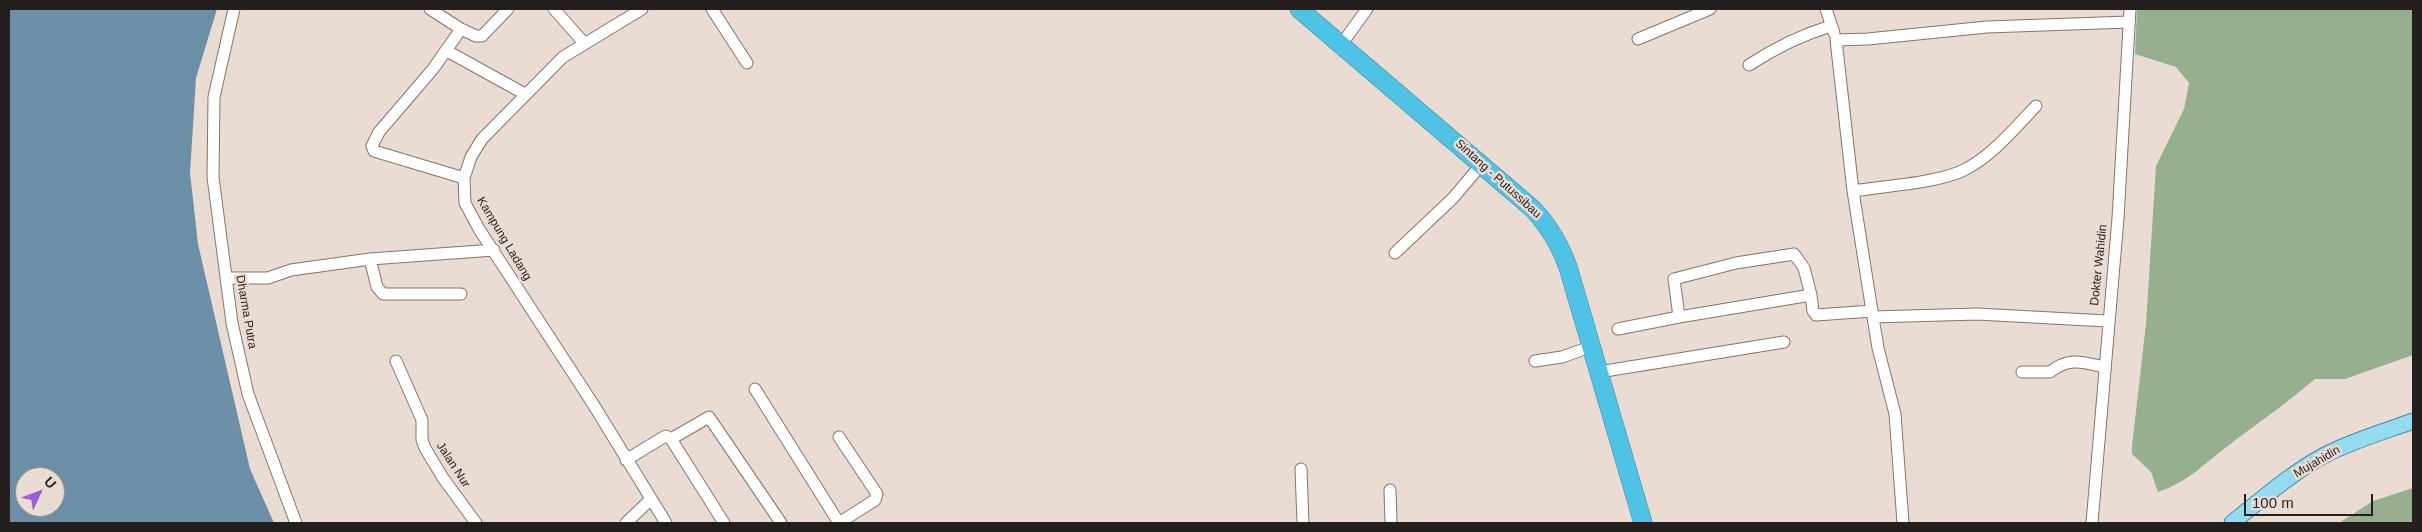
<!DOCTYPE html>
<style>
body{margin:0}
#map{position:relative;width:2422px;height:532px;overflow:hidden;background:#eadcd3;font-family:Helvetica,sans-serif}
canvas{display:block}
.frame{position:absolute;inset:0;border:10px solid #241f1c;pointer-events:none}
.north{position:absolute;left:15px;top:467px;width:50px;height:50px;box-sizing:border-box;background:#eadcd3;border:1px solid #9b908a;border-radius:50%;rotate:47deg;font-size:14px;font-weight:700;line-height:20px;text-align:center;color:#241f1c}
.north::after{content:'';display:block;margin:auto;width:18px;height:22px;background:#965fd7;clip-path:polygon(50% 0,100% 100%,50% 72%,0 100%)}
.scale{position:absolute;left:2244px;top:494px;width:129px;height:22px;box-sizing:border-box;border:2px solid #241f1c;border-top:0;padding-left:6px;font-size:15px;line-height:18px;white-space:nowrap;color:#241f1c;-webkit-text-stroke:4px #eadcd3;paint-order:stroke}
</style>
<div id="map">
<canvas width="2422" height="532"></canvas>
<div class="frame"></div>
<div class="north">U</div>
<div class="scale">100 m</div>
</div>
<script>
const ctx = document.querySelector('canvas').getContext('2d');
ctx.lineJoin = 'round';
function paint(path, color) {
  ctx.fillStyle = color;
  ctx.fill(path, 'evenodd');
}
function trace(path, color, width, dash) {
  ctx.strokeStyle = color;
  ctx.lineWidth = width;
  ctx.lineCap = dash ? 'butt' : 'round';
  ctx.setLineDash(dash || []);
  ctx.stroke(path);
}
function label(font, color, halo, rows, align = 'center') {
  ctx.font = font + ' Helvetica,sans-serif';
  ctx.lineWidth = 5;
  ctx.setLineDash([]);
  ctx.textBaseline = 'middle';
  ctx.strokeStyle = halo;
  ctx.fillStyle = color;
  for (const [text, x, y, turn = 0] of rows) {
    ctx.save();
    ctx.translate(x, y);
    ctx.rotate((+turn || 0) * Math.PI / 180);
    ctx.textAlign = isNaN(turn) ? turn : align;
    if (halo) ctx.strokeText(text, 0, 0);
    ctx.fillText(text, 0, 0);
    ctx.restore();
  }
}
paint(new Path2D(`
 M 2137,9 L 2413,9 L 2413,355 L 2345,379 L 2315,379 C 2287,403 2258,423 2229,445 C 2204,464 2188,482 2158,492 L 2151,472 L 2132,454 L 2132,446 L 2146,324 L 2156,166 L 2184,109 L 2189,83 L 2176,67 L 2135,54 Z
 M 2413,488 L 2413,523 L 2339,523 L 2373,501 Z`), '#96af8e');
paint(new Path2D(`
 M 9,9 L 217,9 L 196,78 L 190,173 L 198,244 L 250,469 L 274,523 L 9,523 ZM 25,477 L 55,477 L 55,507 L 25,507 Z`), '#6a8fa7');
const minor = new Path2D(`
 M 234,9 L 214,97 L 213,177 L 232,323 L 248,394 L 296,523
 M 430,9 L 461,29
 M 554,9 L 585,44
 M 642,9 L 563,57 L 482,139 L 471,157 L 464,178 L 465,203 L 479,229 L 593,404 L 666,523
 M 712,9 L 747,63
 M 1826,9 L 1834,33
 M 1346,38 L 1367,9
 M 1638,39 L 1710,9
 M 447,51 L 525,94
 M 1749,65 C 1775,48 1801,35 1831,26
 M 464,178 L 374,151 L 372,146 L 379,132 L 433,69 L 461,29 L 476,36 L 482,36 L 508,9
 M 1853,191 C 1884,186 1938,183 1964,170 C 1992,156 2015,128 2036,106
 M 1395,253 L 1453,198 L 1481,165
 M 370,259 L 377,287 L 383,294 L 461,294
 M 226,278 L 268,278 L 291,270 L 370,259 L 494,250
 M 1811,295 L 1804,268 L 1794,254 L 1736,263 L 1674,279 L 1679,317 L 1811,295 L 1813,311 L 1816,315 L 1872,311
 M 1873,317 L 1977,314 L 2107,321
 M 1618,329 L 1679,317
 M 396,361 L 422,420 L 422,440 L 425,448 L 443,478 L 476,523
 M 1535,361 L 1562,357 L 1590,347
 M 1605,371 L 1784,342
 M 2022,372 L 2050,372 C 2069,357 2082,362 2104,367
 M 755,389 L 839,523
 M 671,439 L 724,523
 M 626,460 L 662,438 L 666,436 L 671,439 L 709,417 L 781,523
 M 1301,469 L 1303,523
 M 1390,490 L 1391,523
 M 626,523 L 651,499
 M 839,523 L 875,500 L 877,494 L 839,437
 M 1903,523 L 1895,414 L 1878,348 L 1872,311 L 1853,191 L 1836,40 L 1868,39 L 1987,27 L 2129,22
 M 2092,523 L 2118,218 L 2130,9`);
const major = new Path2D(`
 M 2232,523 C 2261,500 2290,474 2323,456 C 2351,441 2383,432 2413,421`);
const highway = new Path2D(`
 M 1299,9 L 1533,209 C 1549,226 1560,245 1568,267 L 1643,523`);
trace(minor, '#82756e', 13);
trace(major, '#408a9f', 17);
trace(highway, '#408a9f', 19);
trace(minor, '#fff', 11);
trace(major, '#95dbef', 15);
trace(highway, '#4fc3e5', 18);
label('12px', '#241f1c', '#eadcd3', [
 ["Sintang - Putussibau",1498,179,42],
 ["Kampung Ladang",504,239,59],
 ["Dokter Wahidin",2099,265,-84],
 ["Dharma Putra",246,312,80],
 ["Mujahidin",2317,462,-30],
 ["Jalan Nur",453,465,57]
]);
</script>
